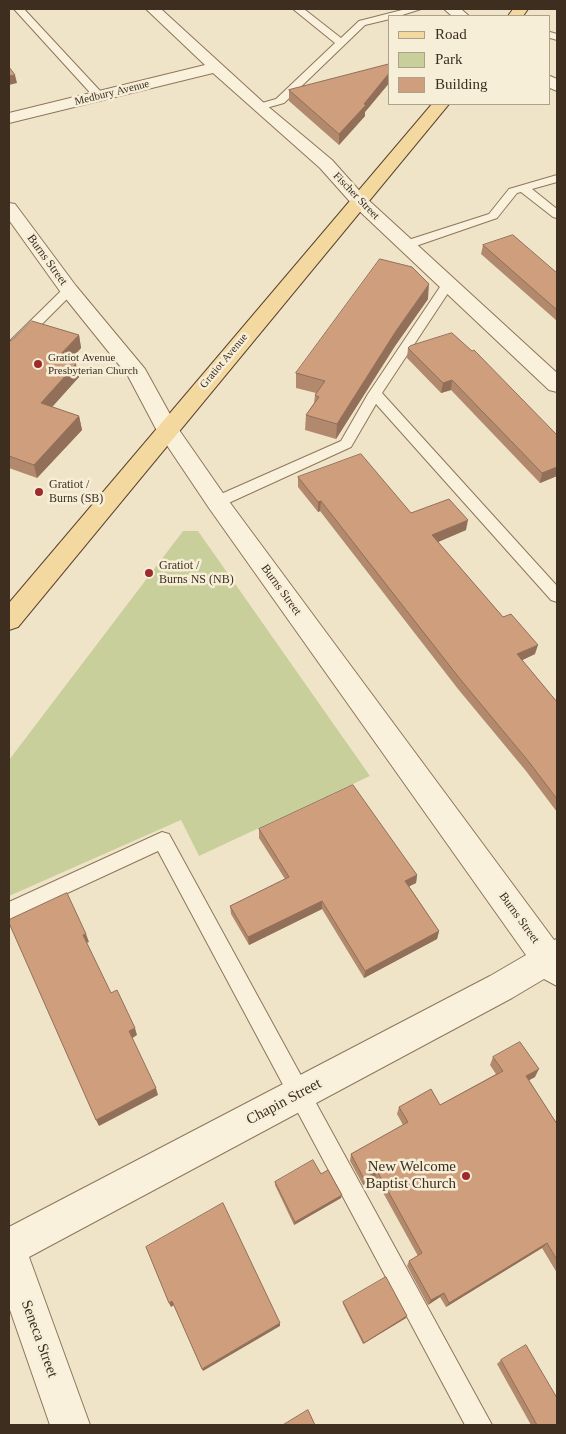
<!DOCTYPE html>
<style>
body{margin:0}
#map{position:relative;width:566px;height:1434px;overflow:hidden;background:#f0e4c8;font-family:Georgia,serif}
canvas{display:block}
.frame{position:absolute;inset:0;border:10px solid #3d2e20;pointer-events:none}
.legend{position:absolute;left:388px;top:15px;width:162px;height:90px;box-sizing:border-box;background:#f7eed8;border:1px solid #ada18e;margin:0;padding:6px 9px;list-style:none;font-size:15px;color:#3d2e20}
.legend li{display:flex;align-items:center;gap:10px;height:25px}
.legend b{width:25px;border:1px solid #ada18e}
</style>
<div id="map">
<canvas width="566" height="1434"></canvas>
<div class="frame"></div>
<ul class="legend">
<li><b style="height:6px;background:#f3d9a0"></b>Road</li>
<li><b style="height:14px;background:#c9cf9b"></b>Park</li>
<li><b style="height:14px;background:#cf9f7d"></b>Building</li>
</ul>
</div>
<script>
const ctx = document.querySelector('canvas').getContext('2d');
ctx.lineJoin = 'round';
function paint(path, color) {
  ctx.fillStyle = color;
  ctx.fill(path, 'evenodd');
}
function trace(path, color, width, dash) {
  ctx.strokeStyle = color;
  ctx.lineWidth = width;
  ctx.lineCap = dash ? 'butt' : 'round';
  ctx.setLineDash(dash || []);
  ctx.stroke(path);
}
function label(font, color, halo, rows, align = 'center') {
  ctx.font = font + ' Georgia,serif';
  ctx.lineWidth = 5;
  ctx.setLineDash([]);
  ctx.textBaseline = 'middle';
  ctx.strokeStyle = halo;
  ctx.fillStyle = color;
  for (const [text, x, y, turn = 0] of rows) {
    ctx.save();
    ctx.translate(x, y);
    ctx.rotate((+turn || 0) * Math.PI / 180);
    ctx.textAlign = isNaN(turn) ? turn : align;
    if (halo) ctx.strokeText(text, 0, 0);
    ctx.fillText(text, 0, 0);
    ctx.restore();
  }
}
paint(new Path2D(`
 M 183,531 L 198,531 L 370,776 L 199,856 L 181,820 L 9,896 L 9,760 Z`), '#c9cf9b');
const service = new Path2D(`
 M 14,9 L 24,9 L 103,94 L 104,96 L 103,98 L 95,98 Z
 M 293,9 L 304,9 L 341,38 L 359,21 L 406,9 L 421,9 L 399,16 L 390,16 L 390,19 L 365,25 L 284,103 L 259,110 L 255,109 L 254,107 L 255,105 L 276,99 L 335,43 Z
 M 550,32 L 557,34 L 557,40 L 550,38 Z
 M 557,175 L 557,182 L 532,189 L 557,209 L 557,218 L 553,217 L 521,192 L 517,193 L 497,218 L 410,248 L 406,249 L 400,245 L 402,242 L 489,214 L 509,189 Z
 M 448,280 L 454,284 L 382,393 L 557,586 L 557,602 L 551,600 L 376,404 L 351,447 L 222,506 L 217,507 L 212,506 L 209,502 L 212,498 L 341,441 L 368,394 L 444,281 Z
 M 69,286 L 75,290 L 73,293 L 14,352 L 9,353 L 9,342 L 65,287 Z
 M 162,832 L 169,834 L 492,1425 L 465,1425 L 158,851 L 9,920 L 9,902 Z`);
const minor = new Path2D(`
 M 146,9 L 161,9 L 265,104 L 332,160 L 365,197 L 557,373 L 557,392 L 549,390 L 353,205 L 320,168 L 213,73 L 9,123 L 9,113 L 205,65 Z
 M 444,9 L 461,9 L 469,16 L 452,16 Z
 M 550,76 L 557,79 L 557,91 L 550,88 Z
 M 9,203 L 15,204 L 76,286 L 145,369 L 177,427 L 225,496 L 554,940 L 557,939 L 557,986 L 544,979 L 512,998 L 29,1257 L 90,1425 L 50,1425 L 9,1307 L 9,1227 L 490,976 L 526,955 L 209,508 L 156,429 L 128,376 L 62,294 L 9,220 Z`);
const primary = new Path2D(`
 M 513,9 L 528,9 L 523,16 L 508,16 Z
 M 432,104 L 449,104 L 18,627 L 9,630 L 9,603 Z`);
trace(service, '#8d765c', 2);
trace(minor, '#8d765c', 2);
trace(primary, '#5b4430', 2);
paint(service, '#faf1dc');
paint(minor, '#faf1dc');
paint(primary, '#f3d9a0');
paint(new Path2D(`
 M 390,64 L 390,82 L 365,112 L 365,116 L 339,145 L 289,101 L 289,90 Z
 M 483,245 L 557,273 L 557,321 L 481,254 Z
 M 428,299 L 395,346 L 336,439 L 305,430 L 306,415 L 314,403 L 315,395 L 316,393 L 296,388 L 296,373 Z
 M 79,335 L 81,348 L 69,362 L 79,377 L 52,407 L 79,416 L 82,430 L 37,478 L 9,468 L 9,341 Z
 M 408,348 L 557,435 L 557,476 L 540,483 L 451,390 L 441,393 L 407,358 Z
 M 298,477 L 466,530 L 438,542 L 535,654 L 522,660 L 557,702 L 557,812 L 526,771 L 458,689 L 320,511 L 318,512 L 298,487 Z
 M 259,829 L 417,875 L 416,883 L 409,886 L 439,931 L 437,939 L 364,978 L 322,909 L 249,945 L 231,914 L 230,906 L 285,879 L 259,838 Z
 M 493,1057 L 535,1077 L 529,1080 L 557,1124 L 557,1273 L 542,1248 L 446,1307 L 440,1297 L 428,1305 L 407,1266 L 409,1261 L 418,1256 L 375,1178 L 363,1185 L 350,1161 L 351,1154 L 403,1125 L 397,1114 L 399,1107 L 440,1105 L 496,1074 L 490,1065 Z
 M 321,1174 L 341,1198 L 294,1225 L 275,1185 L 275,1182 Z
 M 343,1302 L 407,1316 L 406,1318 L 363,1344 L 343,1304 Z
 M 501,1360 L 557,1425 L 531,1425 L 497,1364 Z`), '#b2896c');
paint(new Path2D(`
 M 390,72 L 390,82 L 365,112 L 365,116 L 339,145 L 339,134 Z
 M 15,75 L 17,83 L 9,85 L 9,76 Z
 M 429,284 L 428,299 L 395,346 L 336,439 L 337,424 L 396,331 Z
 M 79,335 L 81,348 L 60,372 L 57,358 Z
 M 76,364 L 79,377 L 44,416 L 41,403 Z
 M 452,380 L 451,390 L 441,393 L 443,383 Z
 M 79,416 L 82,430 L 37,478 L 34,465 Z
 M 557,467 L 557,476 L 540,483 L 542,473 Z
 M 321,501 L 320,511 L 318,512 L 318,502 Z
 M 468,520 L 466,530 L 431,545 L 432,535 Z
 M 538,645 L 535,654 L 514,664 L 517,654 Z
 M 417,875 L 416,883 L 404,889 L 405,881 Z
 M 322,901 L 322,909 L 249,945 L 248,937 Z
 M 439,931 L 437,939 L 364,978 L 365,971 Z
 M 86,934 L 89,942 L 86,943 L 83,935 Z
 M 135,1028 L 137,1035 L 131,1039 L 129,1031 Z
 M 539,1069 L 535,1077 L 522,1084 L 526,1076 Z
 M 156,1088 L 158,1095 L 99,1126 L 96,1120 Z
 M 377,1171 L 375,1178 L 363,1185 L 364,1179 Z
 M 342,1195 L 341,1198 L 294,1225 L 295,1222 Z
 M 547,1243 L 542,1248 L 446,1307 L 449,1303 Z
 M 444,1293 L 440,1297 L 428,1305 L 431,1300 Z
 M 172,1301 L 174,1305 L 171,1307 L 169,1303 Z
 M 407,1316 L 406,1318 L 363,1344 L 364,1343 Z
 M 280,1323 L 280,1326 L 203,1371 L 202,1369 Z`), '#916f58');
const building = new Path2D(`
 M 390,64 L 390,72 L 364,104 L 366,105 L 339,134 L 289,90 Z
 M 9,67 L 15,75 L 9,76 Z
 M 513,235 L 557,273 L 557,310 L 483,245 Z
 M 380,259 L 412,267 L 429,284 L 396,331 L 337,424 L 306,415 L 319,397 L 315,395 L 325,381 L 296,373 Z
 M 32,321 L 79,335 L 57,358 L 76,364 L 41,403 L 79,416 L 34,465 L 9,456 L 9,341 L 12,340 Z
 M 452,333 L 472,351 L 474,350 L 557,435 L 557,467 L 542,473 L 452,380 L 443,383 L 408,348 L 410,346 Z
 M 361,454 L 411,513 L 449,499 L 468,520 L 432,535 L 503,617 L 511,614 L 538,645 L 517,654 L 557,702 L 557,799 L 529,762 L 460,679 L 321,501 L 318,502 L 298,477 Z
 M 353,785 L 417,875 L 405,881 L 439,931 L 365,971 L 322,901 L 248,937 L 230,906 L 289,877 L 259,829 Z
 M 67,893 L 86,934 L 83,935 L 111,993 L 117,990 L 135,1028 L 129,1031 L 156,1088 L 96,1120 L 9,923 L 9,920 Z
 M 520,1042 L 539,1069 L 526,1076 L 557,1124 L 557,1260 L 547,1243 L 449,1303 L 444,1293 L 431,1300 L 409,1261 L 422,1253 L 377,1171 L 364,1179 L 351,1154 L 408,1122 L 399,1107 L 431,1089 L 440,1105 L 503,1071 L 493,1057 Z
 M 313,1160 L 321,1174 L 328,1170 L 342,1195 L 295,1222 L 275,1182 Z
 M 223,1203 L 280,1323 L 202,1369 L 172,1301 L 169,1303 L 146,1247 Z
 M 386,1277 L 407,1316 L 364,1343 L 343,1302 Z
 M 526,1345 L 557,1398 L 557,1425 L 537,1425 L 501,1360 Z
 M 308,1410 L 315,1425 L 283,1425 Z`);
paint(building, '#cf9f7d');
trace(building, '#916f58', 1);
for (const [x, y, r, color] of [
 [38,364,5,"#9e2a2b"],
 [39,492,5,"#9e2a2b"],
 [149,573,5,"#9e2a2b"],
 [466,1176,5,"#9e2a2b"]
]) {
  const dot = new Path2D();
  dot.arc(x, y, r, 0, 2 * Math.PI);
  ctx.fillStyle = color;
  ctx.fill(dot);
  trace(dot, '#f7eed8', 2);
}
label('11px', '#3d2e20', '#f7eed8', [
 ["Medbury Avenue",112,93,-14],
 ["Fischer Street",356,196,46],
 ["Gratiot Avenue",224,361,-50]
]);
label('11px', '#3d2e20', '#f7eed8', [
 ["Gratiot Avenue",48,358],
 ["Presbyterian Church",48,371]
], 'left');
label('12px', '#3d2e20', '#f7eed8', [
 ["Burns Street",47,260,54],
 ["Burns Street",281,590,54],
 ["Burns Street",519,918,54]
]);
label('12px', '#3d2e20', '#f7eed8', [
 ["Gratiot /",49,485],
 ["Burns (SB)",49,499],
 ["Gratiot /",159,566],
 ["Burns NS (NB)",159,580]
], 'left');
label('15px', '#3d2e20', '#f7eed8', [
 ["Chapin Street",284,1102,-28],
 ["Seneca Street",39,1339,70]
]);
label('15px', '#3d2e20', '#f7eed8', [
 ["New Welcome",456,1167],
 ["Baptist Church",456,1184]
], 'right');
</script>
